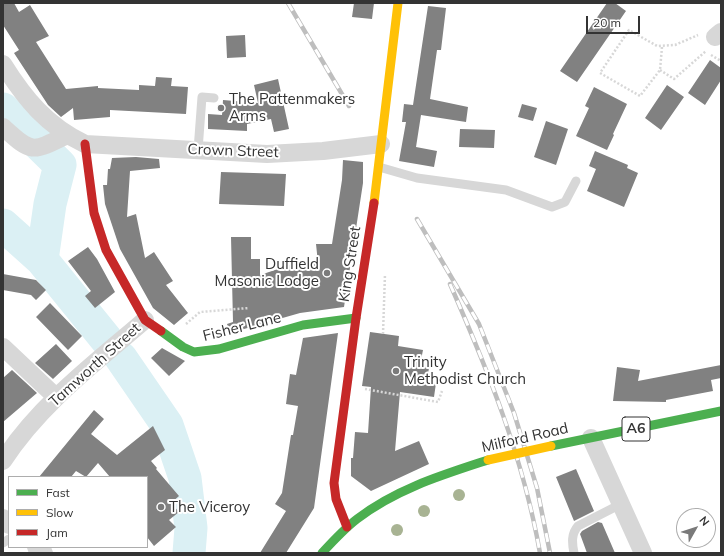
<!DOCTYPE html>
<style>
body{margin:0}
#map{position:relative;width:724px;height:556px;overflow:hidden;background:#fff;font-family:Mulish,sans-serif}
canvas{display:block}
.frame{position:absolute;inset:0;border:4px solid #333;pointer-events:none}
.legend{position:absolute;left:8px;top:476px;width:140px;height:72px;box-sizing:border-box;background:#fff;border:1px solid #adadad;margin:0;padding:5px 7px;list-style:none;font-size:12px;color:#333}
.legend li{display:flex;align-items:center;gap:8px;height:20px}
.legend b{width:20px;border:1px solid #adadad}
.north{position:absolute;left:676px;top:508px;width:40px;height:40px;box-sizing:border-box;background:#fff;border:1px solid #adadad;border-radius:50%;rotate:51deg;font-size:11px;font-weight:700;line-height:16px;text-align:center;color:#333}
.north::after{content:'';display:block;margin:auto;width:14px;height:18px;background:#7a7a7a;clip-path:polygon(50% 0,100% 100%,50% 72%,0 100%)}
.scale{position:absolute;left:586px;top:16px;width:54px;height:18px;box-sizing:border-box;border:2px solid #333;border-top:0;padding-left:5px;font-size:12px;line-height:14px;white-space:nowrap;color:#333;-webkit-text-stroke:3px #fff;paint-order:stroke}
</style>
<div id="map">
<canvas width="724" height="556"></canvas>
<div class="frame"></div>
<ul class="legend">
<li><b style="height:5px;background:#4caf50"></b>Fast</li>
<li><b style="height:5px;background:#ffc107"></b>Slow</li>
<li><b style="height:5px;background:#c62828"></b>Jam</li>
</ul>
<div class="north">N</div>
<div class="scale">20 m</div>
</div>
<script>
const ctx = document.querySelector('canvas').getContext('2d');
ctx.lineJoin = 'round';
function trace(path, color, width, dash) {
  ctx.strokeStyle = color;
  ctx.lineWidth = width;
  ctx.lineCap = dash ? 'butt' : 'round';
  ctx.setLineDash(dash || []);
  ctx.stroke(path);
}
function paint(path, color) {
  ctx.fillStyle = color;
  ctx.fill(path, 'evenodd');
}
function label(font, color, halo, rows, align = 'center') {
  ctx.font = font + ' Mulish,sans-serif';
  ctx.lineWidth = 4;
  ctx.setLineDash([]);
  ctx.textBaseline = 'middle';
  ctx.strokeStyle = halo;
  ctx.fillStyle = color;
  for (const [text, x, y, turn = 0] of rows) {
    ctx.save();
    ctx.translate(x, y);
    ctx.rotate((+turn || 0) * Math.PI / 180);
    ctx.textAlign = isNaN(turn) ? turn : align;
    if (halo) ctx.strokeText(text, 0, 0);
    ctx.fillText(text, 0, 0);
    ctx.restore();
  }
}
trace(new Path2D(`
 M 3,109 L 60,165 L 50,204 L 42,260
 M 3,225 L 42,260 L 106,339
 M 121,358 L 167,425 L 185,478 L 191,528 L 189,553`), '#dbf0f4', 33);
paint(new Path2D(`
 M 3,3 L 14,3 L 19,12 L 30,5 L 49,36 L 36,42 L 66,89 L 98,86 L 98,88 L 139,90 L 139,85 L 155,86 L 156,77 L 172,78 L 171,86 L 188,87 L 186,114 L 110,110 L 110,117 L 74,120 L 73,108 L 61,117 L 48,105 L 14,53 L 19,50 L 3,25 Z
 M 354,3 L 374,3 L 372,19 L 352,17 Z
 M 607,3 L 615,3 L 626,11 L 577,82 L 560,71 Z
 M 428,6 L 446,8 L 441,50 L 437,50 L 430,99 L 468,107 L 466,122 L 421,115 L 416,147 L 437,151 L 434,167 L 399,161 L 406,122 L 402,122 L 404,104 L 413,105 Z
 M 245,35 L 246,57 L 227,58 L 226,36 Z
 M 710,60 L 721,68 L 721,80 L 705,105 L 688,93 Z
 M 278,79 L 289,129 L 274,132 L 271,119 L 247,124 L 247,131 L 208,129 L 208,114 L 222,115 L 223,100 L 258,103 L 254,85 Z
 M 667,85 L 684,97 L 661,130 L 645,118 Z
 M 594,87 L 627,104 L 613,134 L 614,135 L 607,150 L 576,136 L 589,108 L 585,106 Z
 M 522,104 L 537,108 L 533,121 L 518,117 Z
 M 546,121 L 568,129 L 556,165 L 534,157 Z
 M 460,129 L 495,130 L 494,148 L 459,147 Z
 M 595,151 L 628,165 L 627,168 L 638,173 L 624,207 L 587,191 L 596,169 L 589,166 Z
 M 136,157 L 159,159 L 160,168 L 130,171 L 127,217 L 136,214 L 145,258 L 154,252 L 173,281 L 166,285 L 188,313 L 174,325 L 153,308 L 120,249 L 105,204 L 103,185 L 107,185 L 108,169 L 110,169 L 112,158 Z
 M 343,160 L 363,162 L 363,183 L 344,307 L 300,313 L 230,333 L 227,324 L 233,322 L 231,237 L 251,237 L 251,259 L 260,259 L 260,275 L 299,262 L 318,263 L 316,244 L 332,244 L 342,180 Z
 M 221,172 L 286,174 L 284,206 L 219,204 Z
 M 88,247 L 97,259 L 115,292 L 95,308 L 85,296 L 91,291 L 68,261 Z
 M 3,274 L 36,280 L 46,290 L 36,300 L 31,295 L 3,290 Z
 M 50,303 L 82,336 L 68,350 L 36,317 Z
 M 370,332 L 399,336 L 398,346 L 423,350 L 421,360 L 430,361 L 427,381 L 436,383 L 434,397 L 400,392 L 395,451 L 419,441 L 429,464 L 371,491 L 351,476 L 351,458 L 353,458 L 355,432 L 368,433 L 371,387 L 362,386 Z
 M 338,333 L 314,508 L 286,553 L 260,553 L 286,511 L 275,504 L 282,493 L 291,435 L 293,435 L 298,406 L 286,404 L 290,374 L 296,375 L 303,338 Z
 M 56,344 L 72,361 L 53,379 L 35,363 Z
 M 162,348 L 185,361 L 169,376 L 151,358 Z
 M 721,365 L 721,378 L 711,380 L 713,391 L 666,400 L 666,402 L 613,401 L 617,367 L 640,370 L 638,381 Z
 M 12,370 L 37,393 L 3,422 L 3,378 Z
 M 94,410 L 104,419 L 91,434 L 117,455 L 153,426 L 165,450 L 151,461 L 157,468 L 156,469 L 179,496 L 171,503 L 179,512 L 169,520 L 176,527 L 154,546 L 147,537 L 147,477 L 110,477 L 98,463 L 86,477 L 76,471 L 71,477 L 39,477 Z
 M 576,469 L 594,511 L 574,521 L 556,477 Z
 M 598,522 L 602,523 L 615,553 L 587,553 L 580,534 L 582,531 Z`), '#818181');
trace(new Path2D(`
 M 662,47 L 660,70 L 640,96 L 600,73 L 629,30 L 657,46 L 675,45 L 698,35
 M 711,55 L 721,61
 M 660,70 L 674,79 L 706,51
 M 186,324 L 200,312 L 249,308
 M 383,334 L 385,274
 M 365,389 L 438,402 L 442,391`), '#d7d7d7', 2.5, [2, 2]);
trace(new Path2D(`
 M 198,150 L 202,97 L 214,98
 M 379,167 L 417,178 L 506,190 L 552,207 L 565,202 L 576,181
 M 3,543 L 9,539
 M 574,553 C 572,543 571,534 578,526 L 621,504`), '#d7d7d7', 9);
trace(new Path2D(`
 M 715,37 L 721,32
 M 3,64 C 25,99 47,126 85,144 L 267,154 L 323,151 L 381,144
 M 3,127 C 32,153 31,153 67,135
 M 3,347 L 56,397
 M 591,438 L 643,553
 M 3,461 C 39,405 95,363 145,320
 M 3,518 L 9,525
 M 36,547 L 44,553`), '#d7d7d7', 18);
trace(new Path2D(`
 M 161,331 L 183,347 L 194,352 L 219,349 L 303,325 L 356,318
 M 551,446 L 721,411
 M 322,553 C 333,541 344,529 357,519 C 396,489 442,475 488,460`), '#4caf50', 9);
trace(new Path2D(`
 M 374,203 L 398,3`), '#ffc107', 9);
trace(new Path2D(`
 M 85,144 L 94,213 L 106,250 L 145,320 L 161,331
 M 347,527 L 336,499 L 334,483 L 356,318 L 374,203`), '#c62828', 9);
const rail = new Path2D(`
 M 288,3 L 349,106
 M 417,219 L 479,324 L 514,413 L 537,488 L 550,553
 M 450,284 C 489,373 523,457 540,553`);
trace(rail, '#bebebe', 4.5);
trace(rail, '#fff', 3, [9]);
trace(new Path2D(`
 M 488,460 L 551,446`), '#ffc107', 9);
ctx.fillStyle = '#a8b393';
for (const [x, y] of [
 [459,495],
 [424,511],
 [397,530]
]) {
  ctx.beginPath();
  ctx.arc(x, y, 6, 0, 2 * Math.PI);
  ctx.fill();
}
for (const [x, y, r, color] of [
 [221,108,4,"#7a7a7a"],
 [327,273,4,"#7a7a7a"],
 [396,371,4,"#7a7a7a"],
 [161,507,4,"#7a7a7a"]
]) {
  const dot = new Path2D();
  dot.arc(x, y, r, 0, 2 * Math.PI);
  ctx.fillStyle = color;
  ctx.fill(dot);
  trace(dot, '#fff', 1.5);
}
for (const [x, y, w] of [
 [636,429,28]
]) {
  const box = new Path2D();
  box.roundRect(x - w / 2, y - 12, w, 24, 3);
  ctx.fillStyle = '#fff';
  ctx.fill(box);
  trace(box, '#333', 1);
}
label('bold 14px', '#333', null, [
 ["A6",636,429]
]);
label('15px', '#333', '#fff', [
 ["The Pattenmakers",229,99],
 ["Arms",229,116],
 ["Duffield",319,264,"right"],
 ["Masonic Lodge",319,281,"right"],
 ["Trinity",404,362],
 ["Methodist Church",404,379],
 ["The Viceroy",169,507]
], 'left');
label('15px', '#333', '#fff', [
 ["Crown Street",233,151,2],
 ["King Street",350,264,-81],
 ["Fisher Lane",242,327,-14],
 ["Tamworth Street",95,365,-42],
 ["Milford Road",525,438,-13]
]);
</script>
